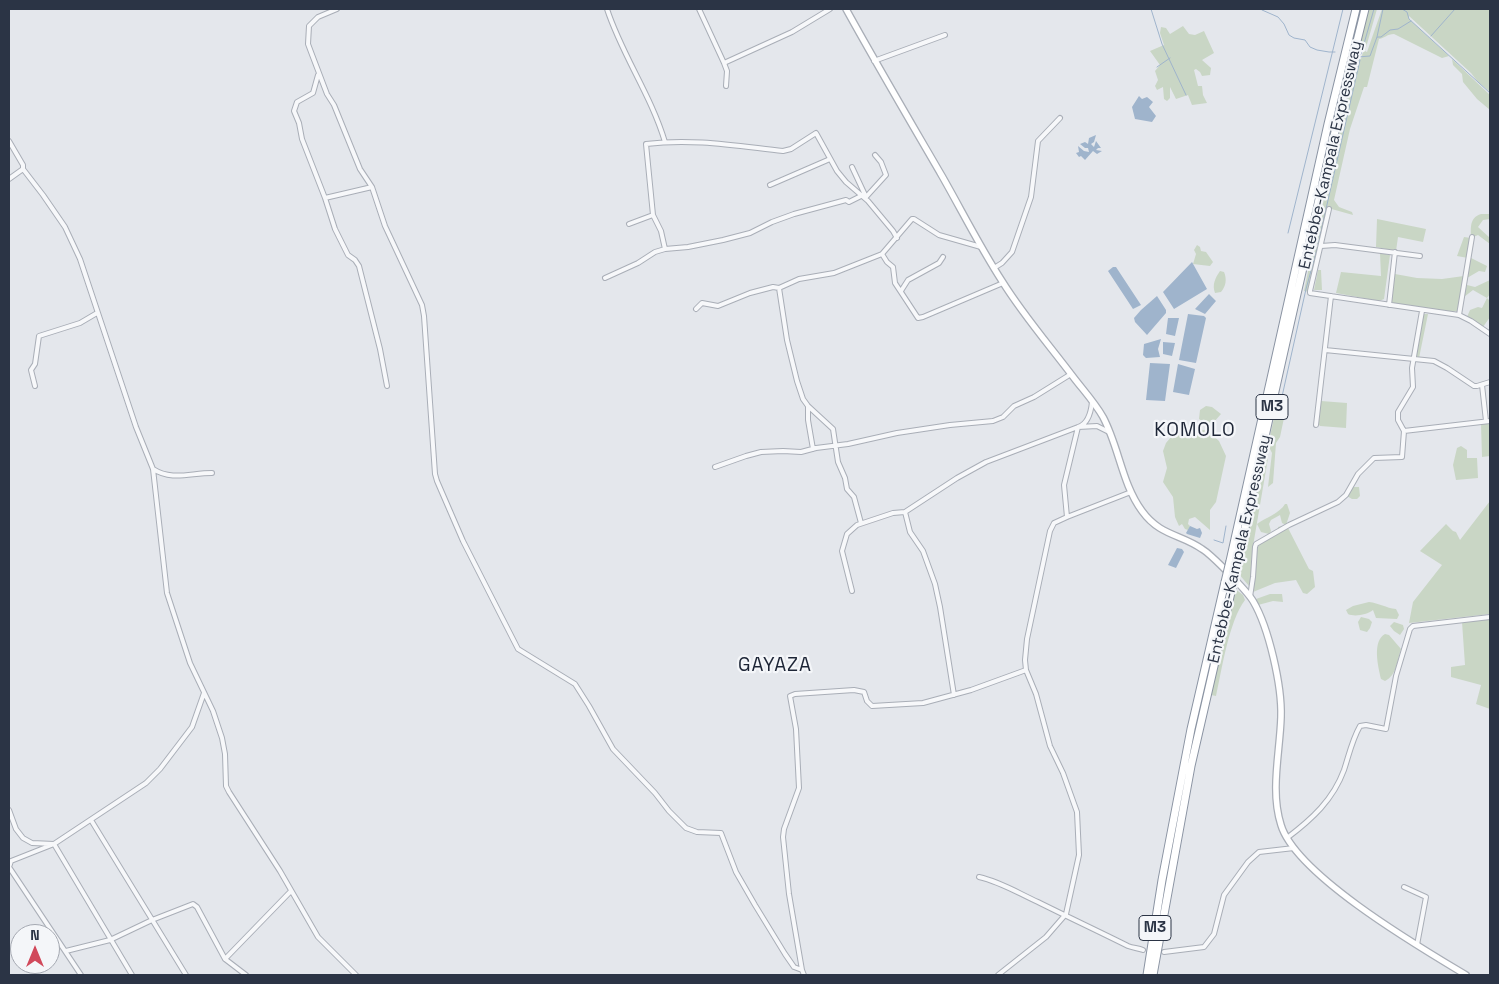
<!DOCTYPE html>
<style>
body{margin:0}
#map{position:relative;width:1499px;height:984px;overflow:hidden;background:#e4e7ec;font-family:"Space Grotesk",sans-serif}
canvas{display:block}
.frame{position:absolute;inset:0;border:10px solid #2b3445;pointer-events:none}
.north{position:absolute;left:10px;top:924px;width:50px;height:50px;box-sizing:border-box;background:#f4f6f9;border:1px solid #a4a8b1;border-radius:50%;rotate:0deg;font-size:14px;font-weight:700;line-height:20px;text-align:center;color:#2b3445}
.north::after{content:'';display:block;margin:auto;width:18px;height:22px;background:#d1495b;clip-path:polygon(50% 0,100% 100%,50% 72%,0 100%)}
</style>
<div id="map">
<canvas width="1499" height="984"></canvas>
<div class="frame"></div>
<div class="north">N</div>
</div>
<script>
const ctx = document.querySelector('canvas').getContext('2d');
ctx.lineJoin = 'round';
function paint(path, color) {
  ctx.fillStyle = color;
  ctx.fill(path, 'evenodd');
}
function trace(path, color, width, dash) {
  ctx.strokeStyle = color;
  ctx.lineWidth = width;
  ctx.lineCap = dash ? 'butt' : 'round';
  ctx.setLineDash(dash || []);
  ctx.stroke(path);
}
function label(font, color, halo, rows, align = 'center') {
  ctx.font = font + ' "Space Grotesk",sans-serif';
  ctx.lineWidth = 4.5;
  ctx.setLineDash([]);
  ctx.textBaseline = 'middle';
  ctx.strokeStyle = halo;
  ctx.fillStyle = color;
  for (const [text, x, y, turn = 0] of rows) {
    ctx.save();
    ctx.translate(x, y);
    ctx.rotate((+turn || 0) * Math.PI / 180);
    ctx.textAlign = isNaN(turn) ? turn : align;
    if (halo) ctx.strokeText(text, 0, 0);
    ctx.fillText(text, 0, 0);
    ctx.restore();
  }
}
paint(new Path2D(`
 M 1369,9 L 1377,9 L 1365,51 L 1367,52 L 1382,9 L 1490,9 L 1490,92 L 1478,82 L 1471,73 L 1409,16 L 1409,19 L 1449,56 L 1442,58 L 1394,34 C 1387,34 1385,38 1379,39 L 1367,87 L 1364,87 L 1350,129 L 1334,200 L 1339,207 L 1352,212 L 1353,215 L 1328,208 L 1320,244 L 1313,244 L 1356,58 L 1361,59 L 1363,52 L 1361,51 L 1357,55 Z
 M 1183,26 L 1189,34 L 1195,35 L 1204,31 L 1214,53 L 1202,60 L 1211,68 L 1210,75 L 1202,76 L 1200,72 L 1196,69 L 1194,70 L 1198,86 L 1202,86 L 1203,95 L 1207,103 L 1192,105 L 1188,95 L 1176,99 L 1170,87 L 1170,98 L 1167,101 L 1164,99 L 1163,87 L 1157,90 L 1155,86 L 1158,80 L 1155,71 L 1160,65 L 1150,51 L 1164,45 L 1160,33 L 1161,27 L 1166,28 L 1170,34 Z
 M 1452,59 L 1490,95 L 1490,110 L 1477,99 L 1463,82 L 1462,74 L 1453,65 Z
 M 1481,214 L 1490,214 L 1490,219 L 1483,220 L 1478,227 L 1490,238 L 1490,244 L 1478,235 L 1471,238 L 1468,258 L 1457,256 L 1464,237 L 1471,238 C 1471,228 1469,218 1481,214 Z
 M 1377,219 L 1426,229 L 1423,242 L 1398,237 L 1396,251 L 1376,247 Z
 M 1197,245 L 1200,247 L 1201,251 L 1206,252 L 1213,262 L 1210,266 L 1193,264 L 1196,254 L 1194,250 Z
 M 1313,247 L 1319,247 L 1309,292 L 1304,291 Z
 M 1380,253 L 1390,255 L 1384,299 L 1379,301 L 1336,293 L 1341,272 L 1381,276 Z
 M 1471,258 L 1487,266 L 1485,272 L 1479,271 L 1467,278 Z
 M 1318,270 L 1321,270 L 1322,290 L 1314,290 Z
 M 1220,271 L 1224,272 C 1227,279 1226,286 1221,292 L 1215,293 C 1212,285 1215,278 1220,271 Z
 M 1395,274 L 1417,278 L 1442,279 L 1464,276 L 1459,308 L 1457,311 L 1451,312 L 1393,304 L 1391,300 Z
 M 1490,280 L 1490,294 L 1487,298 L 1490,301 L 1490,317 L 1483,327 L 1467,317 L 1470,310 L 1478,307 L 1482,308 L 1487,298 L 1473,290 L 1464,297 L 1467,285 L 1475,287 Z
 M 1424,314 L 1428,314 L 1419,358 L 1416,357 L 1422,316 Z
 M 1284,398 L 1288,399 L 1280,437 L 1276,443 L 1273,483 L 1268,487 L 1272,453 L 1268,445 L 1276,409 L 1281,410 Z
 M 1321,401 L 1347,403 L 1346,428 L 1320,426 L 1318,424 Z
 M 1206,406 L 1212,407 L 1221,414 L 1214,422 L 1205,423 L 1199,419 L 1200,410 Z
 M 1490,423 L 1490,456 L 1482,457 L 1481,424 Z
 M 1181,425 L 1208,431 L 1219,441 L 1226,456 L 1216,502 L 1210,510 L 1210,530 L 1195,517 L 1189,519 L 1188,524 L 1190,526 L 1188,530 L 1185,529 L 1182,524 L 1179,526 L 1175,517 L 1173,497 L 1163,482 L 1167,468 L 1163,451 L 1166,443 Z
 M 1266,446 L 1268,458 L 1252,552 L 1251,577 L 1249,586 L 1238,573 Z
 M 1461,446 L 1467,450 L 1467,458 L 1477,458 L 1478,478 L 1456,480 L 1453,465 L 1457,448 Z
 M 1353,487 L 1359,487 L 1360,496 L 1357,499 L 1352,499 L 1347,496 L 1350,490 Z
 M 1490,501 L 1490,614 L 1409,623 L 1413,602 L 1442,565 L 1420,551 L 1446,524 L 1453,531 L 1456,532 L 1460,540 Z
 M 1285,504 L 1287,504 L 1290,513 L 1286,525 L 1282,523 L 1280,515 L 1271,520 L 1269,524 L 1271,531 L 1269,534 L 1261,532 L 1257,524 C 1265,518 1280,513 1285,504 Z
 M 1282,526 L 1286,529 L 1288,528 L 1309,569 L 1313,571 L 1315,587 L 1307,594 L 1303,593 L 1296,580 L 1275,583 L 1253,592 L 1257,545 L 1278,533 L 1278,527 Z
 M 1234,588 L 1243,595 L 1245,600 C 1229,621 1222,669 1216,696 L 1211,695 Z
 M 1270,594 L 1282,594 L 1283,602 L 1273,601 L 1258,605 L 1256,599 Z
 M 1369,602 C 1379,603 1386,608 1396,609 L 1399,615 L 1397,619 L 1376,618 L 1373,610 C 1367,615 1354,617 1348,614 L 1346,610 L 1353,606 Z
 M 1361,617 L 1369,619 L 1372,622 L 1370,628 L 1367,632 L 1360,630 L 1358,622 Z
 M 1490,618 L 1490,709 L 1476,704 L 1481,685 L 1451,677 L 1451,667 L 1465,665 L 1462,622 Z
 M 1394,622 L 1403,625 L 1404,629 L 1400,635 L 1394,631 L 1390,626 Z
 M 1385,634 L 1389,635 L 1401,649 C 1397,661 1397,675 1385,681 L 1381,679 C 1378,666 1372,641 1385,634 Z`), '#c9d6c5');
paint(new Path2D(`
 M 1139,96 L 1142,99 L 1147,97 L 1153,102 L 1149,107 L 1156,116 L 1152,122 L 1135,119 L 1132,107 Z
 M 1096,135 L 1094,142 L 1091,144 L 1094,147 L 1096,141 L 1101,148 L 1098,148 L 1096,150 L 1102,151 L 1097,154 L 1093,151 L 1085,160 L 1081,156 L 1079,157 L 1076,153 L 1079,152 L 1078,146 L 1084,151 L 1089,152 L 1088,148 L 1085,148 L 1080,144 L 1085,142 L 1088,144 L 1089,138 Z
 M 1192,262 L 1207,289 L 1174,309 L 1163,292 Z
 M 1113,267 L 1116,267 L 1141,305 L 1133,309 L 1108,271 Z
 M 1209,294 L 1216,301 L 1205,314 L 1195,309 Z
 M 1157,296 L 1166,310 L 1166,313 L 1147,335 L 1135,322 L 1134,318 L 1141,310 Z
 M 1188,314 L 1204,316 L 1206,318 L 1196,363 L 1179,360 Z
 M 1168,318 L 1179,318 L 1175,336 L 1166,334 Z
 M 1161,339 L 1158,349 L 1160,357 L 1146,358 L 1143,355 L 1144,344 Z
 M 1163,342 L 1175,343 L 1172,356 L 1163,354 Z
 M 1150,363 L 1170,364 L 1165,401 L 1146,400 Z
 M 1178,364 L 1195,369 L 1189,395 L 1173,392 Z
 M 1190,526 L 1197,529 L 1200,528 L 1202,533 L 1200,538 L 1187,534 L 1186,533 Z
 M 1177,548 L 1182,549 L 1184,552 L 1176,568 L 1168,565 Z`), '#9fb4cc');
trace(new Path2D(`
 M 1151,9 L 1162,44 L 1186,95
 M 1402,9 L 1407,12 L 1409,19 L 1490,93
 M 1262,10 L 1278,17 L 1284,24 L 1289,35 L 1294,38 L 1305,40 L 1310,47 L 1317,50 L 1329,52 L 1335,52
 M 1431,36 L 1455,9
 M 1377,37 L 1383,9
 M 1358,56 L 1361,54 L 1374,9
 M 1358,57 L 1370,56 L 1377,37 L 1381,37 L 1390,30 L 1398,29 L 1411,21
 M 1157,67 L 1170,58
 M 1288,233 L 1343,9
 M 1318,244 L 1360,60 L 1357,57
 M 1279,410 L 1306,289 L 1317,249
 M 1214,540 L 1223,543 L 1226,526`), '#9fb4cc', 1);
const street = new Path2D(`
 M 337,9 L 318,17 L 309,26 L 308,44 L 311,52 L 327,94 L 334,105 L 360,169 L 372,187 L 385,226 L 422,305 L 424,316 L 435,474 L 437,481 L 463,541 L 518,649 L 575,684 L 589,706 L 613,749 L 655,793 L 669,811 L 686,828 L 697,832 L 721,833 L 736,872 L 755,905 L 785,954 L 794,967 L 802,970 L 804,975
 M 607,9 C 622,55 651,95 665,142
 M 699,9 L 724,63
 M 874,61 L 945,35
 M 318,75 L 313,93 L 297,102 L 294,111 L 299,123 L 302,139 L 325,198 L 335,229 L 348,255 L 355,260 L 359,266 L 380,349 L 387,386
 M 726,86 L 727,71 L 724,63 L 792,32 L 830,9
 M 9,141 L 23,165 L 23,169 L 43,195 L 65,227 L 80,259 L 136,427 L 153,469 L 167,593 L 190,663 L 213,711 L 222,738 L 225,754 L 226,786 L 229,792 L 280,871 L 318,937 L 356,975
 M 852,167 L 866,197
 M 9,179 L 23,169
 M 770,185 L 830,159
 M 866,197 L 886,175 L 881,162 L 875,155
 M 325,198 L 372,187
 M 1329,209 L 1310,291 L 1310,293 L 1459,315 L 1471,321 L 1490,334
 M 629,224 L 653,215
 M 1321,246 L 1335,245 L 1420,256
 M 665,249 L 688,247 L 723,240 L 750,233 L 772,222 L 794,214 L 846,200 L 849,202 L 861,196
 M 882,254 L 887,262 L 893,267 L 895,283 L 918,318 L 923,317 L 1003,283
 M 994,268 L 1002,263 L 1012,252 L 1031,197 L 1038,141 L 1060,118
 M 605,278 L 638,263 L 655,252 L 665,249 L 661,231 L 653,215 L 646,144 C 693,138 737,146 783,151 L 791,149 L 816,133 L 837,171 L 846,182 L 868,201 L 893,231 L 897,238
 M 779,288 L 787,340 L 797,381 L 803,399 L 808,406 L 833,429 L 838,462 L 845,478 L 847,489 L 854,497 L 861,523
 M 901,291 L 908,280 L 939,263 L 943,257
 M 1389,305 L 1395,252
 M 696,309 L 702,303 L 718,306 L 750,293 L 773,287 L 779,288 L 799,279 L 834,273 L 882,254 L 912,219 L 914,219 L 939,235 L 981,247
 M 1459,315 L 1472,237
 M 1325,350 L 1434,361 L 1447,368 L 1474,386 L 1477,386 L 1490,382
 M 1482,385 L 1486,421
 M 35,386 L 31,370 L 35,364 L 39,336 L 80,323 L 97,313
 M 808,406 L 808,420 L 813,449
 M 1316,425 L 1331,296
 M 1404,431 L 1490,421
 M 715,467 L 746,456 L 761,452 L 783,451 L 801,452 L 816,448 L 848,444 L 897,433 L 950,425 L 993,421 L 1003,417 L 1014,406 L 1034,397 L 1071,374
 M 153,469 C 172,481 190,473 212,473
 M 905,512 L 910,532 L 923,551 L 935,584 L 940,607 L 954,695
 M 1067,517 L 1064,485 L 1078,427 C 1088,424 1091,412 1092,402
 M 852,591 L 842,551 L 847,534 L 857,525 L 893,513 L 905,512 L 957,478 L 986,462 L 1078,427 L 1097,426 L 1109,432
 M 1250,597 L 1253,577 L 1255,547 L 1256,544 L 1289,525 L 1338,502 L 1346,495 L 1358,474 L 1374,458 L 1402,457 L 1404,431 L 1398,420 L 1398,412 L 1413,387 L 1412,368 L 1422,311
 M 9,810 L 16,829 L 23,838 L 32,843 L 54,844 L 146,783 L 160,769 L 192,727 L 204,693
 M 91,820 L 186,975
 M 1287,838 C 1312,819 1333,800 1344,770 C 1349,755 1352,740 1360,726 L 1366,725 L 1386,729 L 1396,676 L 1410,629 L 1413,626 L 1490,617
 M 979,877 C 1001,882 1018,893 1038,902 C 1068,917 1098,931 1128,946 C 1133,948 1138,948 1143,950
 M 1404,887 L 1426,897 L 1417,945
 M 66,951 L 110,940 L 152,920 L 193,904 L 197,907 L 225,959 L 246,975
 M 1164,952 L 1204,947 L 1214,934 L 1224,895 L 1248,862 L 1259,852 L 1294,848
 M 225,959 L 291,891
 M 802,970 L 789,894 L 783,837 L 784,829 L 799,788 L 796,729 L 790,696 L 795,694 L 854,690 L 864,692 L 867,701 L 872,706 L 923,703 L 971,690 L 1026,670
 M 81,975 L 9,867 L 11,861 L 54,844 L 132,975
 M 998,975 L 1046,937 L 1066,914 L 1079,855 L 1077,812 L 1063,773 L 1050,746 L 1036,694 L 1026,670 L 1025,660 L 1027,639 L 1050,531 L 1054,523 L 1067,517 L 1131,492`);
const secondary = new Path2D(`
 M 846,9 C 877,65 910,121 942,176 C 962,211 980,247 1002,281 C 1023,315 1050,346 1074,378 C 1084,391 1095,403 1103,417 C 1119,447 1122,484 1142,511 C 1160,536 1181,534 1202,549 C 1212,555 1247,591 1253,601 C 1269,628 1282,686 1281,717 C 1280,752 1270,791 1281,825 C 1296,875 1421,948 1466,975`);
const highway = new Path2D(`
 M 1230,561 L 1328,124 L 1356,9
 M 1237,565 C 1277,379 1319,193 1365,9
 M 1147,975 L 1162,880 L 1191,729 L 1225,582
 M 1153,975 L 1191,766 L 1232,588`);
trace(street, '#a9aeb7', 6);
trace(secondary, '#a9aeb7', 8);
trace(highway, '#8b94a3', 9);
trace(street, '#f7f8fa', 4);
trace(secondary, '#fff', 5.5);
trace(highway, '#fff', 7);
const highwayBridge = new Path2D(`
 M 1225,582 L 1230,561
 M 1232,588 L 1237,565`);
trace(highwayBridge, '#8b94a3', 9, []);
trace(highwayBridge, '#fff', 7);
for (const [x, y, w] of [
 [1272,407,32],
 [1155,928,32]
]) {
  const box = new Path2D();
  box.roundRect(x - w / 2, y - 12.5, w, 25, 4);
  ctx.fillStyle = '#f4f6f9';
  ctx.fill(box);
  trace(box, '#2b3445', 1);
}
label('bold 15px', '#2b3445', null, [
 ["M3",1272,407],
 ["M3",1155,928]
]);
label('16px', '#2b3445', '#f4f6f9', [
 ["Entebbe-Kampala Expressway",1331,155,-77],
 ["Entebbe-Kampala Expressway",1240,549,-77]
]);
ctx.letterSpacing = '1px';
label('19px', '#1d2536', '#f4f6f9', [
 ["KOMOLO",1195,431],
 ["GAYAZA",775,666]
]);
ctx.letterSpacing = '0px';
</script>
